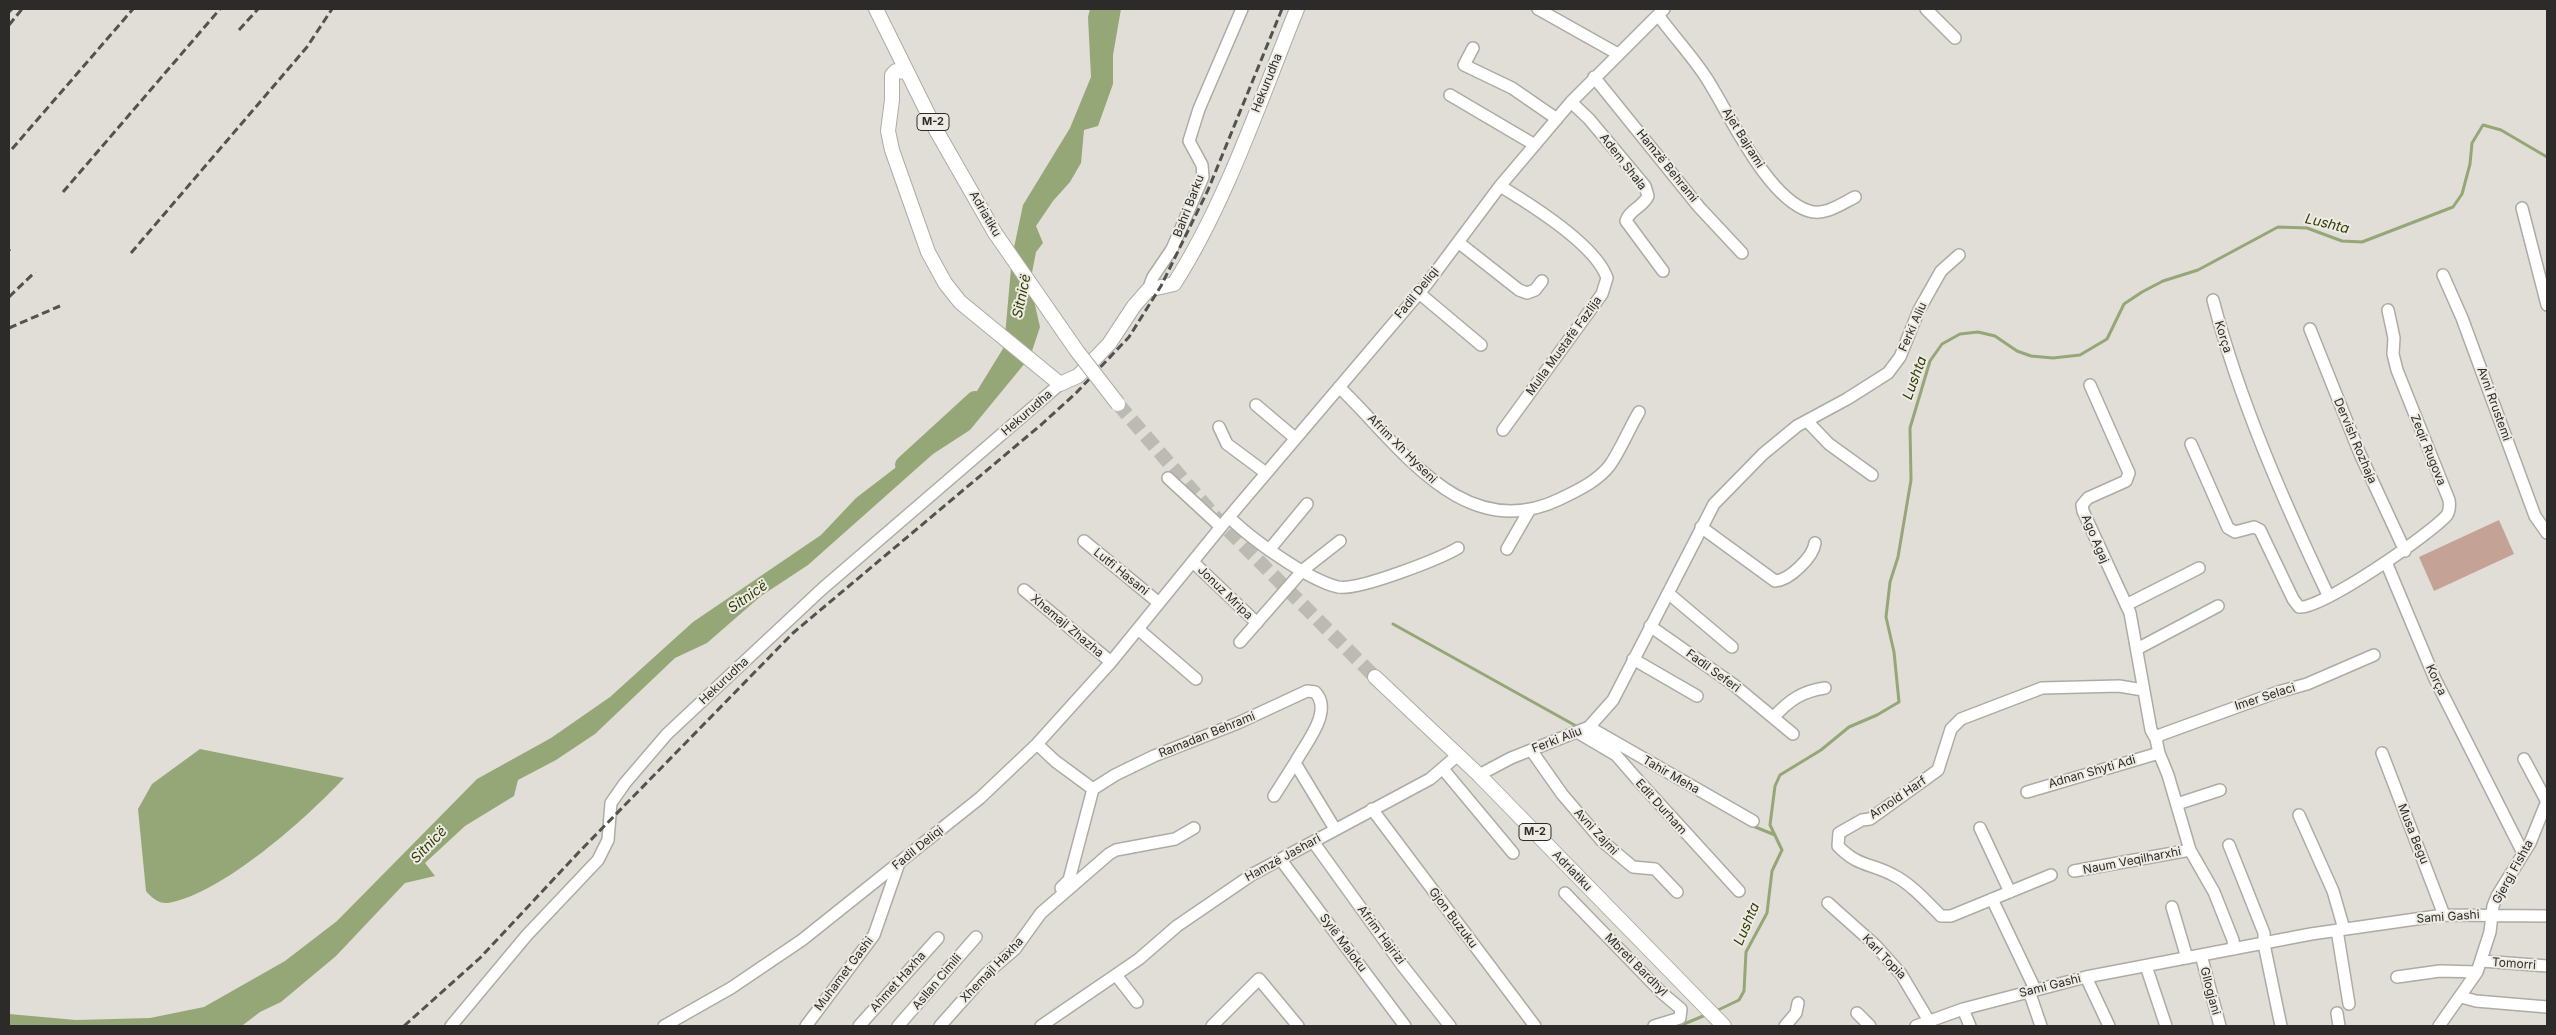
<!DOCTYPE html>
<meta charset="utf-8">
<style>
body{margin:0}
#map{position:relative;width:2556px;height:1035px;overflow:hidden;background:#e1ded7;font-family:Inter,sans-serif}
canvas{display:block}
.frame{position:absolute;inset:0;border:10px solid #2c2b29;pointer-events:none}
</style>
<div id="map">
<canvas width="2556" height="1035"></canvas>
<div class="frame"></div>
</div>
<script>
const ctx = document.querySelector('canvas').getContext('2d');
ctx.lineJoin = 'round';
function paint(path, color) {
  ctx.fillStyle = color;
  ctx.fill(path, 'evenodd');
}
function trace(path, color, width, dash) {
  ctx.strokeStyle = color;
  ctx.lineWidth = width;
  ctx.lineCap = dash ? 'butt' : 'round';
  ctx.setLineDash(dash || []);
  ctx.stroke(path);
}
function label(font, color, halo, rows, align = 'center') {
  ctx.font = font + ' Inter,sans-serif';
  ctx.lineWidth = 4;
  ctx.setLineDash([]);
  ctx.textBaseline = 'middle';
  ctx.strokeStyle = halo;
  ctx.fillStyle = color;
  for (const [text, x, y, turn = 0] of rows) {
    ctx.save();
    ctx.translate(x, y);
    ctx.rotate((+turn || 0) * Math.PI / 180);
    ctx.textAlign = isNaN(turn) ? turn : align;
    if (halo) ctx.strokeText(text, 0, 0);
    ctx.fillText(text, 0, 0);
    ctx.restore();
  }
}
paint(new Path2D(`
 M 2499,520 L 2514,554 L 2434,591 L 2419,557 Z`), '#c4a396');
paint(new Path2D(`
 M 1090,9 L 1121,9 L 1113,55 L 1113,84 L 1098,126 L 1084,130 L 1081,163 L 1070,182 L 1053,201 L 1036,226 L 1043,243 L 1036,252 L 1030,283 L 1040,327 L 1030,357 L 970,430 L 933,454 L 808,565 L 761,596 L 707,643 L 675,658 L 595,734 L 556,760 L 518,780 L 514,796 L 465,826 L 425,863 L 435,876 L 405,883 L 336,956 L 281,1002 L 260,1012 L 243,1025 L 9,1026 L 9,1014 L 76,1020 L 150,1018 L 204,1007 L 285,961 L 337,921 L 477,779 L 551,738 L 610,697 L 693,622 L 821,535 L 856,498 L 946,429 L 972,399 L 1004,347 L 1012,257 L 1023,205 L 1070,128 L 1091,77 L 1088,17 Z
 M 200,749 L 344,778 C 307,818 222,894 168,903 C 159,904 152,898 146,891 L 138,809 L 152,784 Z`), '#95a776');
trace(new Path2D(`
 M 1393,624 L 1578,727
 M 1748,824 L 1775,835
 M 1716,1011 L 1739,1000 L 1744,991 L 1746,952 L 1767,913 L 1772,871 L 1782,850 L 1770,825 L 1775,786 L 1780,775 L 1821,750 L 1849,727 L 1877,715 L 1899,702 L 1894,652 L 1886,617 L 1890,582 L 1898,557 L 1911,480 L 1910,428 L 1930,361 L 1942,344 L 1960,334 L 1978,332 L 1995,336 L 2017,351 L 2031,356 L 2053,358 L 2080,355 L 2107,339 L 2124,304 L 2142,292 L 2163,281 L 2198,270 L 2278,227 L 2307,228 L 2342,241 L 2362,242 L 2453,207 L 2462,194 L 2470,164 L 2472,143 L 2483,125 L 2501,130 L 2547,157
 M 1672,1026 L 1684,1024 L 1708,1014`), '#95a776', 3);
trace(new Path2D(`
 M 904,465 L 975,400`), '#95a776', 18);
trace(new Path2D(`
 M 1118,404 L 1218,520 L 1375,677`), '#bdbab4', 14, [14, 7]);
const minor = new Path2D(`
 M 1538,9 L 1618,54
 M 1926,9 L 1955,38
 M 1658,15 C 1674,37 1693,57 1707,79 C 1730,115 1767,198 1809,211 C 1825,216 1841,204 1855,197
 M 1473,48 L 1464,65 L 1512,88 L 1557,119
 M 1594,77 L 1699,207 L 1742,253
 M 1450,95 L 1535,145
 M 1571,102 L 1589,119 L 1645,186 L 1648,196 C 1643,207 1629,210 1626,221 L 1663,271
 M 1500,186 C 1530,204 1596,245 1607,278 L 1602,294 L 1503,430
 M 2522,208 L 2547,305
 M 1458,242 L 1519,290 L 1527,293 L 1535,290 L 1542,281
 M 2443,275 L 2462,318 L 2535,516 L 2547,533
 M 1148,290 L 1153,277 L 1172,249 L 1203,177 L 1202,165 L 1189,141 L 1199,109 L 1242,9
 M 1419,293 L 1481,345
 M 2213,300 C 2240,402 2283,500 2328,595
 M 2310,329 L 2360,454 L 2405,551
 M 2090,385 L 2129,473 L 2126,481 L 2088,498 L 2082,505 L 2083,511 L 2130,613 L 2151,730 L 2156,739 L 2159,753 L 2168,775 L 2190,850 L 2214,892 L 2233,940 L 2234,949
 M 1339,387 C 1400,445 1463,546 1560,499 C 1578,490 1598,481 1610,465 C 1621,449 1629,429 1639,412
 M 1256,405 L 1295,438
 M 1807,421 L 1829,444 L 1872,475
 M 1219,427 L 1227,444 L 1266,473
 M 2191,444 L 2228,528 L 2235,532 L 2254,527 L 2260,530 L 2293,599 L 2299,607 C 2319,611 2432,533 2447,515 C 2450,510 2450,506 2449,500 L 2397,370 L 2393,354 L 2394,338 L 2388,310
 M 1168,478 L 1221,527
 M 1229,517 C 1251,539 1308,580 1338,587 C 1358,591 1439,559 1458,548
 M 1701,527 L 1775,581 C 1790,580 1813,557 1815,543
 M 1084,541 L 1159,603
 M 1507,549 L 1530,509
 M 1269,550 L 1307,504
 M 1193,562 L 1257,623
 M 2386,562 L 2435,679 L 2523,853
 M 1024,590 L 1111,662
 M 1668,593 L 1732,647
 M 2126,605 L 2199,568
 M 1650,626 L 1734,685 L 1793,734
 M 1138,629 L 1196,679
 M 1240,642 L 1303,570 L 1340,541
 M 2137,649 L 2218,606
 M 1633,659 L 1697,696
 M 1774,717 C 1789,700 1803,691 1825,688
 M 1589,727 L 1753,821
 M 1577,732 L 1616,755 L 1636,778 L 1739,891
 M 2156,739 L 2160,735 L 2278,692 L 2307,684 L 2374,655
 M 1037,744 L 1055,761 L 1093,789 L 1115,775 L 1154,756 L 1238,723 L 1307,691 L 1315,692 C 1334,711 1305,744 1295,763 L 1335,829
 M 1531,750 L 1562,794 L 1602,841 L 1633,867 L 1655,869 L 1677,892
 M 2382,753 L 2444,915
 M 2524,759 L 2547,802
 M 1443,769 L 1513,853
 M 1479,775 L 1511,758 L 1589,727 L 1613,700 L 1714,504 L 1763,454 L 1797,426 L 1847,399 L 1888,373 L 1900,357 L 1919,310 L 1941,271 L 1959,255
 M 2027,792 L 2159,753
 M 1274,796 L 1295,763
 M 2177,804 L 2220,790
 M 1372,809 L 1535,1026
 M 2299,815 L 2333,891 L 2344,929
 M 1980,828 L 2010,892
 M 1314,843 L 1402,965 L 1450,1026
 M 2229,845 L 2264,933 L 2264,944 L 2281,1026
 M 1281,860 L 1405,1026
 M 2074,871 L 2190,850
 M 2051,875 L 1951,916 L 1941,916 C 1927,902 1910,883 1893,875 C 1871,863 1858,867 1838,846 L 1839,833 L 1862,820 L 1870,819 L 1938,770 L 1951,729 L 1961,719 L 2042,688 L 2119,686 L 2143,690
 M 1061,888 L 1069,880 L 1093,789
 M 1565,893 L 1662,993 L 1681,1009 L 1680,1018 L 1654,1026
 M 1992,899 L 2035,989
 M 1828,903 L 1875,945 L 1901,974 L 1929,1021
 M 2172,907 L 2187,958
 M 2337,930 L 2349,1004
 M 2201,955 L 2220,1026
 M 2482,961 L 2547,966
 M 2146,966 L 2166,1026
 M 1116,975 L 1137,1002
 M 2086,977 L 2109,1026
 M 2397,977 L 2440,971 L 2477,972
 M 2029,991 L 2041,1026
 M 2461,997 L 2476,1001 L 2547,1007
 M 1963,1009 L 1970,1026
 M 1857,1013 L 1870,1026
 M 2337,1013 L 2339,1026
 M 451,1026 L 527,935 L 598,860 L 608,840 L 611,803 L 625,783 L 667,734 L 822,589 L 1060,384
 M 664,1026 L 731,988 L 802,940 L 980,798 L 1037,744 L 1111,662 L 1229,517 L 1426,285 L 1500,186 L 1571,102 L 1664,9
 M 806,1026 L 874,935 L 899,863
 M 859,1026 L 938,938
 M 898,1026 L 976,937
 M 940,1026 L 987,973 L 1015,949 L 1041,913 L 1109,854 L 1116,850 L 1175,839 L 1194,828
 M 1041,1026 L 1139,959 L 1177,926 L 1253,874 L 1430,779 L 1458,755
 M 1212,1026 L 1259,979 L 1298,1026
 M 1785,1026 L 1796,1013 L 1798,1003
 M 1916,1026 L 1963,1009 L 2086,977 L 2311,934 L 2444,915 L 2547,916
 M 2439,1026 L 2477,972 L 2490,932 L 2493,906 L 2497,896 L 2530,843 L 2547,801`);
const major = new Path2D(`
 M 876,9 L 936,130 L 995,233
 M 907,72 L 896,71 L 892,75 L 892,100 L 888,131 L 892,150 L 928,252 L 945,283 L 960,302 L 1060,384 L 1078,376 L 1109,344 L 1134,306 L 1148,290 L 1174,284 C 1226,203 1261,98 1297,9
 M 1375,677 L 1479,775 L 1724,1026`);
trace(minor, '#aeaba4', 14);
trace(major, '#aeaba4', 16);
trace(minor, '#fff', 11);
trace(major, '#fff', 14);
trace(new Path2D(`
 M 9,12 L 12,9
 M 9,25 L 22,9
 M 239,30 L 258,9
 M 12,149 L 133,9
 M 63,192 L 220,9
 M 9,250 L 10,249
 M 131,253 L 307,47 L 332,9
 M 9,297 L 35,272
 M 9,328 L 60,306
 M 404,1026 L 480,958 L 579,852 L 793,633 L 1042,424 L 1076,393 L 1129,337 L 1161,286 L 1208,190 L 1282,9`), '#53524f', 3, [8, 4]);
const majorBridge = new Path2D(`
 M 995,233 L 1077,351 L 1118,404`);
trace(majorBridge, '#aeaba4', 16, []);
trace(majorBridge, '#fff', 14);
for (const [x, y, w] of [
 [933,122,32],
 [1535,832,32]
]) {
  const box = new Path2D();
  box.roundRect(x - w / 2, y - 8.5, w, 17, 4);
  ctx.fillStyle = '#eeebe4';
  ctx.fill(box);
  trace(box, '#2c2b29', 1);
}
label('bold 11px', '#2c2b29', null, [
 ["M-2",933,122],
 ["M-2",1535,832]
]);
label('12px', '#2c2b29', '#eeebe4', [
 ["Hekurudha",1267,83,-68],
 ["Ajet Bajrami",1743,138,58],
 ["Adem Shala",1623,162,52],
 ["Hamzë Behrami",1667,166,51],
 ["Bahri Barku",1189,206,-69],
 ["Adriatiku",985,214,60],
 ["Fadil Deliqi",1417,293,-51],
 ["Ferki Aliu",1913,327,-66],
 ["Korça",2223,337,73],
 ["Mulla Mustafë Fazlija",1564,346,-54],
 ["Avni Rrustemi",2494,404,70],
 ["Hekurudha",1027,413,-41],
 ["Dervish Rozhaja",2355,441,67],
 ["Afrim Xh Hyseni",1402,449,45],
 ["Zeqir Rugova",2428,450,68],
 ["Ago Agaj",2095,539,67],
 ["Lutfi Hasani",1121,572,39],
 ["Jonuz Mripa",1225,593,44],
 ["Xhemajl Zhazha",1067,626,40],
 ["Fadil Seferi",1713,671,36],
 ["Korça",2436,680,65],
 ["Hekurudha",724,681,-43],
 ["Imer Selaci",2265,697,-18],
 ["Ramadan Behrami",1207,735,-22],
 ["Ferki Aliu",1557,740,-21],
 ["Adnan Shyti Adi",2092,772,-16],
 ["Tahir Meha",1671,775,30],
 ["Arnold Harf",1898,798,-34],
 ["Edit Durham",1661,807,48],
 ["Avni Zajmi",1596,832,47],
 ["Musa Begu",2413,834,68],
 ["Fadil Deliqi",918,848,-39],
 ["Hamzë Jashari",1283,858,-29],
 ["Naum Veqilharxhi",2132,861,-11],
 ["Adriatiku",1572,871,46],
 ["Gjergj Fishta",2513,872,-61],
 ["Sami Gashi",2448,917,-4],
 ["Gjon Buzuku",1453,918,53],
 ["Afrim Hajrizi",1381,935,53],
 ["Sylë Maloku",1343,943,53],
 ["Karl Topia",1884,957,46],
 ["Tomorri",2514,964,4],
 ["Mbreti Bardhyl",1636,965,45],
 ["Xhemajl Haxha",992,970,-46],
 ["Muhamet Gashi",844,974,-53],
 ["Ahmet Haxha",898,982,-48],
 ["Asllan Cimili",937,982,-50],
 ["Sami Gashi",2050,986,-14],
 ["Gllogjani",2210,991,75]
]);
label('italic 14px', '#303f05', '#eeebe4', [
 ["Lushta",2327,224,14],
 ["Sitnicë",1022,296,-78],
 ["Lushta",1915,378,-70],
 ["Sitnicë",748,597,-35],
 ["Sitnicë",429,845,-46],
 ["Lushta",1747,924,-67]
]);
</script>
